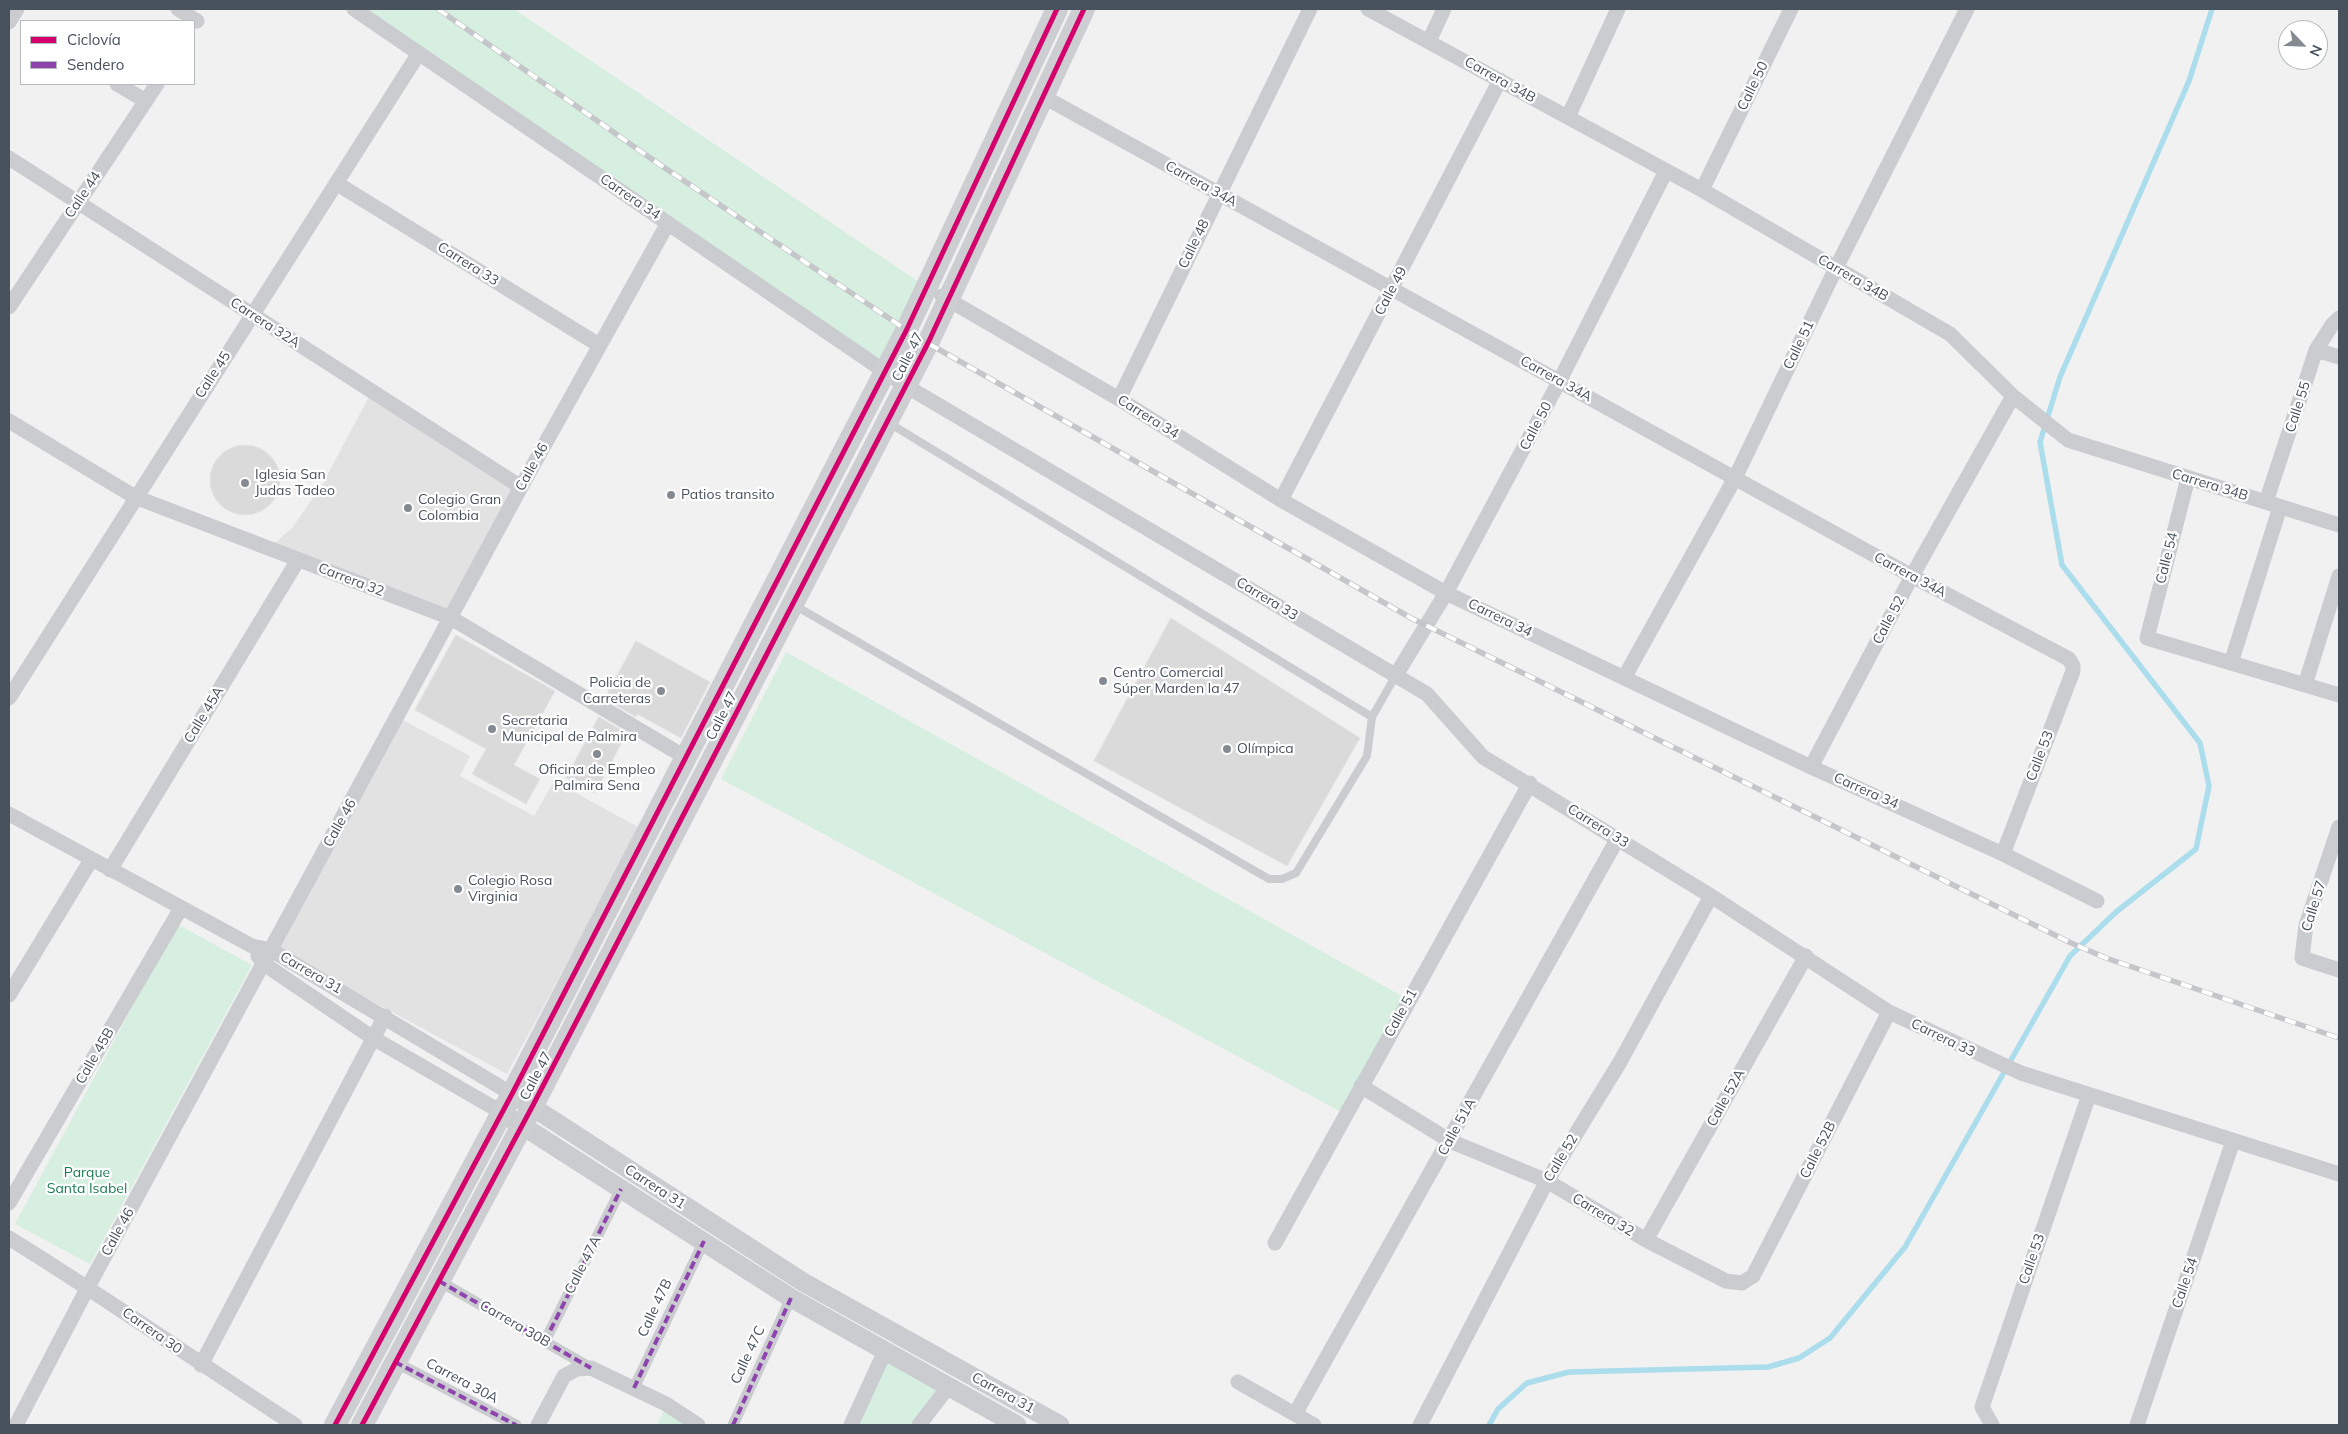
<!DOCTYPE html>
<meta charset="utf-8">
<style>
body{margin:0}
#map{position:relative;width:2348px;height:1434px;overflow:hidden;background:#f1f1f1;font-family:Mulish,sans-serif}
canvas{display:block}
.frame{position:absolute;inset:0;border:10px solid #48525d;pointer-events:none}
.legend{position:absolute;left:20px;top:20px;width:175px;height:65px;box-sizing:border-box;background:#fff;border:1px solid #b6babe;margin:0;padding:6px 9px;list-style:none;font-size:15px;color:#48525d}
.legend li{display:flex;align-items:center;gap:10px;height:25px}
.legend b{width:25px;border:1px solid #b6babe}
.north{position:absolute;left:2278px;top:20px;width:50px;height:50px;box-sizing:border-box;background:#fff;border:1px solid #b6babe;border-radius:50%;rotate:114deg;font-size:14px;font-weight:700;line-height:20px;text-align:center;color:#48525d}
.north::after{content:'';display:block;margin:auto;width:18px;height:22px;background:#838a91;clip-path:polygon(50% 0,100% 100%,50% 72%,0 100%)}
</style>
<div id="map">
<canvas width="2348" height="1434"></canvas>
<div class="frame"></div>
<ul class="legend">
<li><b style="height:6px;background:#d6006c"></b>Ciclovía</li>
<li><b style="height:6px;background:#8e44ad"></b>Sendero</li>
</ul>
<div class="north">N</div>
</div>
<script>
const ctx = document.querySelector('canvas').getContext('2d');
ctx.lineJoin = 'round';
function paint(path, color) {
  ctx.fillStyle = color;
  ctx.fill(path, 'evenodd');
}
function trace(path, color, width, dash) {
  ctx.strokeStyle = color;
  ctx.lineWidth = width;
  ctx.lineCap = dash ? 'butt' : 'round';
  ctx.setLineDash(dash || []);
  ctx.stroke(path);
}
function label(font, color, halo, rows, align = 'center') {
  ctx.font = font + ' Mulish,sans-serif';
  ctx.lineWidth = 4.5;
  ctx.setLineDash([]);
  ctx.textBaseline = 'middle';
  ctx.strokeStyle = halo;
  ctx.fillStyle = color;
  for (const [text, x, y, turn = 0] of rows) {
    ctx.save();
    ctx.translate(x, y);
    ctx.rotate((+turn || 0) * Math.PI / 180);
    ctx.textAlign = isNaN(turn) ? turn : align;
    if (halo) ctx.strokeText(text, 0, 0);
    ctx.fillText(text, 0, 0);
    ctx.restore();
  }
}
paint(new Path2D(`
 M 372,391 L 521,487 L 451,618 L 267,550 L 292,528 L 322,485 Z
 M 401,719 L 470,756 L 460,776 L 534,816 L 554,781 L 640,828 L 507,1074 L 277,950 Z`), '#e3e2e3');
paint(new Path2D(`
 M 354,9 L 514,9 L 928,288 L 885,371 Z
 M 786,652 L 1409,1000 L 1345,1114 L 721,779 Z
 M 177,924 L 252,965 L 90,1264 L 15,1224 Z
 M 885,1351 L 949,1386 L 921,1425 L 850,1425 Z
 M 665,1408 L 689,1425 L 657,1425 Z`), '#d6efe0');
trace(new Path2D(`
 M 1489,1425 L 1498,1409 L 1527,1383 L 1569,1372 L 1768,1367 L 1799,1358 L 1830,1338 L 1905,1247 L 2070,956 L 2116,912 L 2196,849 L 2209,786 L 2200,743 L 2062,565 L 2040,442 L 2060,377 L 2189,81 L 2212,9`), '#abddec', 5.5);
const building = new Path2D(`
 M210 480a35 35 0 1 1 70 0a35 35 0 1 1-70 0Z
 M 1171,618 L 1360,738 L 1287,866 L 1094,761 Z
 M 456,635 L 555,691 L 514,765 L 540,779 L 526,804 L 472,774 L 486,749 L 415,710 Z
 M 636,641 L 710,682 L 681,738 L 637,714 L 636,717 L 608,701 L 609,699 L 606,696 Z
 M 599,717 L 627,733 L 595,793 L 566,778 Z`);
paint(building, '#dadadb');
trace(building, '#e2e3e4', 1);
trace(new Path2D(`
 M 794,605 L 1269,879 L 1282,879 L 1296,873 L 1367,756 L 1372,717 L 889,423
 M 1372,717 L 1396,675`), '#cacccf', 8);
trace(new Path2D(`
 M 439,1281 L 591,1368
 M 545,1341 L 621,1189
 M 395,1362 L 516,1425
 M 634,1388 L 704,1241
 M 733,1425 L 791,1298`), '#cacccf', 11);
trace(new Path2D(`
 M 178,9 L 197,21
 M 354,9 L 906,386 L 1427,694 L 1483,757 L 1711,896 L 1889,1012 L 2021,1073 L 2339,1174
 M 1368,9 L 1702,190 L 1950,334 L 2013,396 L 2068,440 L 2339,525
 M 9,22 L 17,9
 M 1429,41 L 1444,9
 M 117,84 L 146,101
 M 1044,97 L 1912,576 L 2069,659 L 2073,666 L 2073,671 L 2003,854
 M 1568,117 L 1618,9
 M 9,158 L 521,487
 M 336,183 L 599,345
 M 1702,190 L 1791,9
 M 942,296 L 1119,399 L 1281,500 L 1446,593 L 1811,767 L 2003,854 L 2097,901
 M 9,307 L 157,84
 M 2316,350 L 2339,357
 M 1119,399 L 1310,9
 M 9,421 L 135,497 L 451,618 L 685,757
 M 2188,478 L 2147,638 L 2339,695
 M 1281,500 L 1500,80
 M 2266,502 L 2316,350 L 2332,325 L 2339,318
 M 2231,663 L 2280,507
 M 1396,675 L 1446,593 L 1560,380 L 1666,171
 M 1624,678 L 1735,478 L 1836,268 L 1967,9
 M 2305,685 L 2339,576
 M 9,698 L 419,53
 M 1811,767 L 1912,576 L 2013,396
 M 9,814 L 252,946 L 271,950 L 512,1094
 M 2339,827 L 2306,925 L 2302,958 L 2339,970
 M 110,870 L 298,560
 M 258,956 L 264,964 L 373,1038 L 501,1112
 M 9,995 L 91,860
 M 1361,1086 L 1450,1141 L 1547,1181 L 1646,1240 L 1726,1281 L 1742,1283 L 1753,1276 L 1889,1012
 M 9,1203 L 181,908
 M 9,1238 C 106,1298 199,1363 295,1425
 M 1646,1240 L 1806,956
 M 1275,1243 L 1530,783
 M 201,1365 L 385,1016
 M 1238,1382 L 1314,1425
 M 1295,1414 L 1618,838
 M 16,1425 L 88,1287 L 521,487 L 668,223
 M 538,1425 L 564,1376 L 577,1369 L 591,1368 L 666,1404 L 698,1425
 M 851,1425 L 885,1351
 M 919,1425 L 949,1386
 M 1420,1425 L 1547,1181 L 1620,1062 L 1711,896
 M 1992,1425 L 1982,1407 L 2089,1095
 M 2137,1425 L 2233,1141`), '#cacccf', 15);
trace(new Path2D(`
 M 520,1099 L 803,1282 L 1060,1425
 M 501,1112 L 791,1298 L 1017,1425`), '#cacccf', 19);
trace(new Path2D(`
 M 335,1425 L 512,1094 L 906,331 L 1057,9
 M 362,1425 L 532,1107 L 928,343 L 1084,9`), '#ccced1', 22);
const rail = new Path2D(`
 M 438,9 L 656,162 L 917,337 L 1411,618 L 2069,942 L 2106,958 L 2339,1038`);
trace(rail, '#c5c6c9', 5.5);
trace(rail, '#fff', 4, [11]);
trace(new Path2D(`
 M 439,1281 L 591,1368
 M 545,1341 L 621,1189
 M 395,1362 L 516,1425
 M 634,1388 L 704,1241
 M 733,1425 L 791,1298`), '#8e44ad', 4, [8, 4]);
trace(new Path2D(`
 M 335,1425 L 512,1094 L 906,331 L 1057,9
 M 362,1425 L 532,1107 L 928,343 L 1084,9`), '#d6006c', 5);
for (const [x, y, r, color] of [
 [245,483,5,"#838a91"],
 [671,495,5,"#838a91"],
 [408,508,5,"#838a91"],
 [1103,681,5,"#838a91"],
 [661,691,5,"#838a91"],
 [492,729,5,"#838a91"],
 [1227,749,5,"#838a91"],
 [597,754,5,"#838a91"],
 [458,889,5,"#838a91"]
]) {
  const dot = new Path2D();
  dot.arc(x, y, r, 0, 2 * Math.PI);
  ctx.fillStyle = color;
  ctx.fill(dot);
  trace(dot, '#fff', 2);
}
label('14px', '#48525d', '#fff', [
 ["Carrera 34B",1500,80,29],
 ["Calle 50",1753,86,-64],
 ["Carrera 34A",1201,184,29],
 ["Calle 44",83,195,-56],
 ["Carrera 34",630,197,34],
 ["Calle 48",1194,244,-64],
 ["Carrera 33",468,264,32],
 ["Carrera 34B",1853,278,30],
 ["Calle 49",1391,291,-62],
 ["Carrera 32A",265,323,33],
 ["Calle 51",1799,345,-64],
 ["Calle 47",908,357,-63],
 ["Calle 45",213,375,-57],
 ["Carrera 34A",1556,379,29],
 ["Calle 55",2298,407,-72],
 ["Carrera 34",1148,417,32],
 ["Calle 50",1536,426,-62],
 ["Calle 46",532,467,-61],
 ["Carrera 34B",2210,485,17],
 ["Calle 54",2167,558,-76],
 ["Carrera 34A",1910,575,28],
 ["Carrera 32",351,580,21],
 ["Carrera 33",1267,599,31],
 ["Carrera 34",1500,618,26],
 ["Calle 52",1889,620,-62],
 ["Calle 45A",204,715,-59],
 ["Calle 47",722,716,-63],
 ["Calle 53",2040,756,-69],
 ["Carrera 34",1866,791,24],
 ["Calle 46",340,823,-61],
 ["Carrera 33",1598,826,32],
 ["Calle 57",2314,906,-73],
 ["Carrera 31",311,973,30],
 ["Calle 51",1401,1013,-61],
 ["Carrera 33",1943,1038,26],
 ["Calle 45B",95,1056,-60],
 ["Calle 47",536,1076,-62],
 ["Calle 52A",1726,1098,-61],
 ["Calle 51A",1457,1127,-61],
 ["Calle 52B",1818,1150,-63],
 ["Calle 52",1561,1158,-59],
 ["Carrera 31",655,1187,33],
 ["Carrera 32",1603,1215,31],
 ["Calle 46",118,1232,-61],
 ["Calle 53",2032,1259,-71],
 ["Calle 47A",583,1265,-63],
 ["Calle 54",2185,1283,-71],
 ["Calle 47B",655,1308,-65],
 ["Carrera 30B",515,1324,30],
 ["Carrera 30",152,1331,35],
 ["Calle 47C",748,1355,-65],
 ["Carrera 30A",462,1381,28],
 ["Carrera 31",1003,1393,29]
]);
label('14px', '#48525d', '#fff', [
 ["Iglesia San",255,475],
 ["Judas Tadeo",255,491],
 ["Patios transito",681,495],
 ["Colegio Gran",418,500],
 ["Colombia",418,516],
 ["Centro Comercial",1113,673],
 ["Súper Marden la 47",1113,689],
 ["Policia de",651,683,"right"],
 ["Carreteras",651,699,"right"],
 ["Secretaria",502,721],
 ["Municipal de Palmira",502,737],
 ["Olímpica",1237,749],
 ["Oficina de Empleo",597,770,"center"],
 ["Palmira Sena",597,786,"center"],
 ["Colegio Rosa",468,881],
 ["Virginia",468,897]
], 'left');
label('14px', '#197d4f', '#fff', [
 ["Parque",87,1173],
 ["Santa Isabel",87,1189]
]);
</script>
